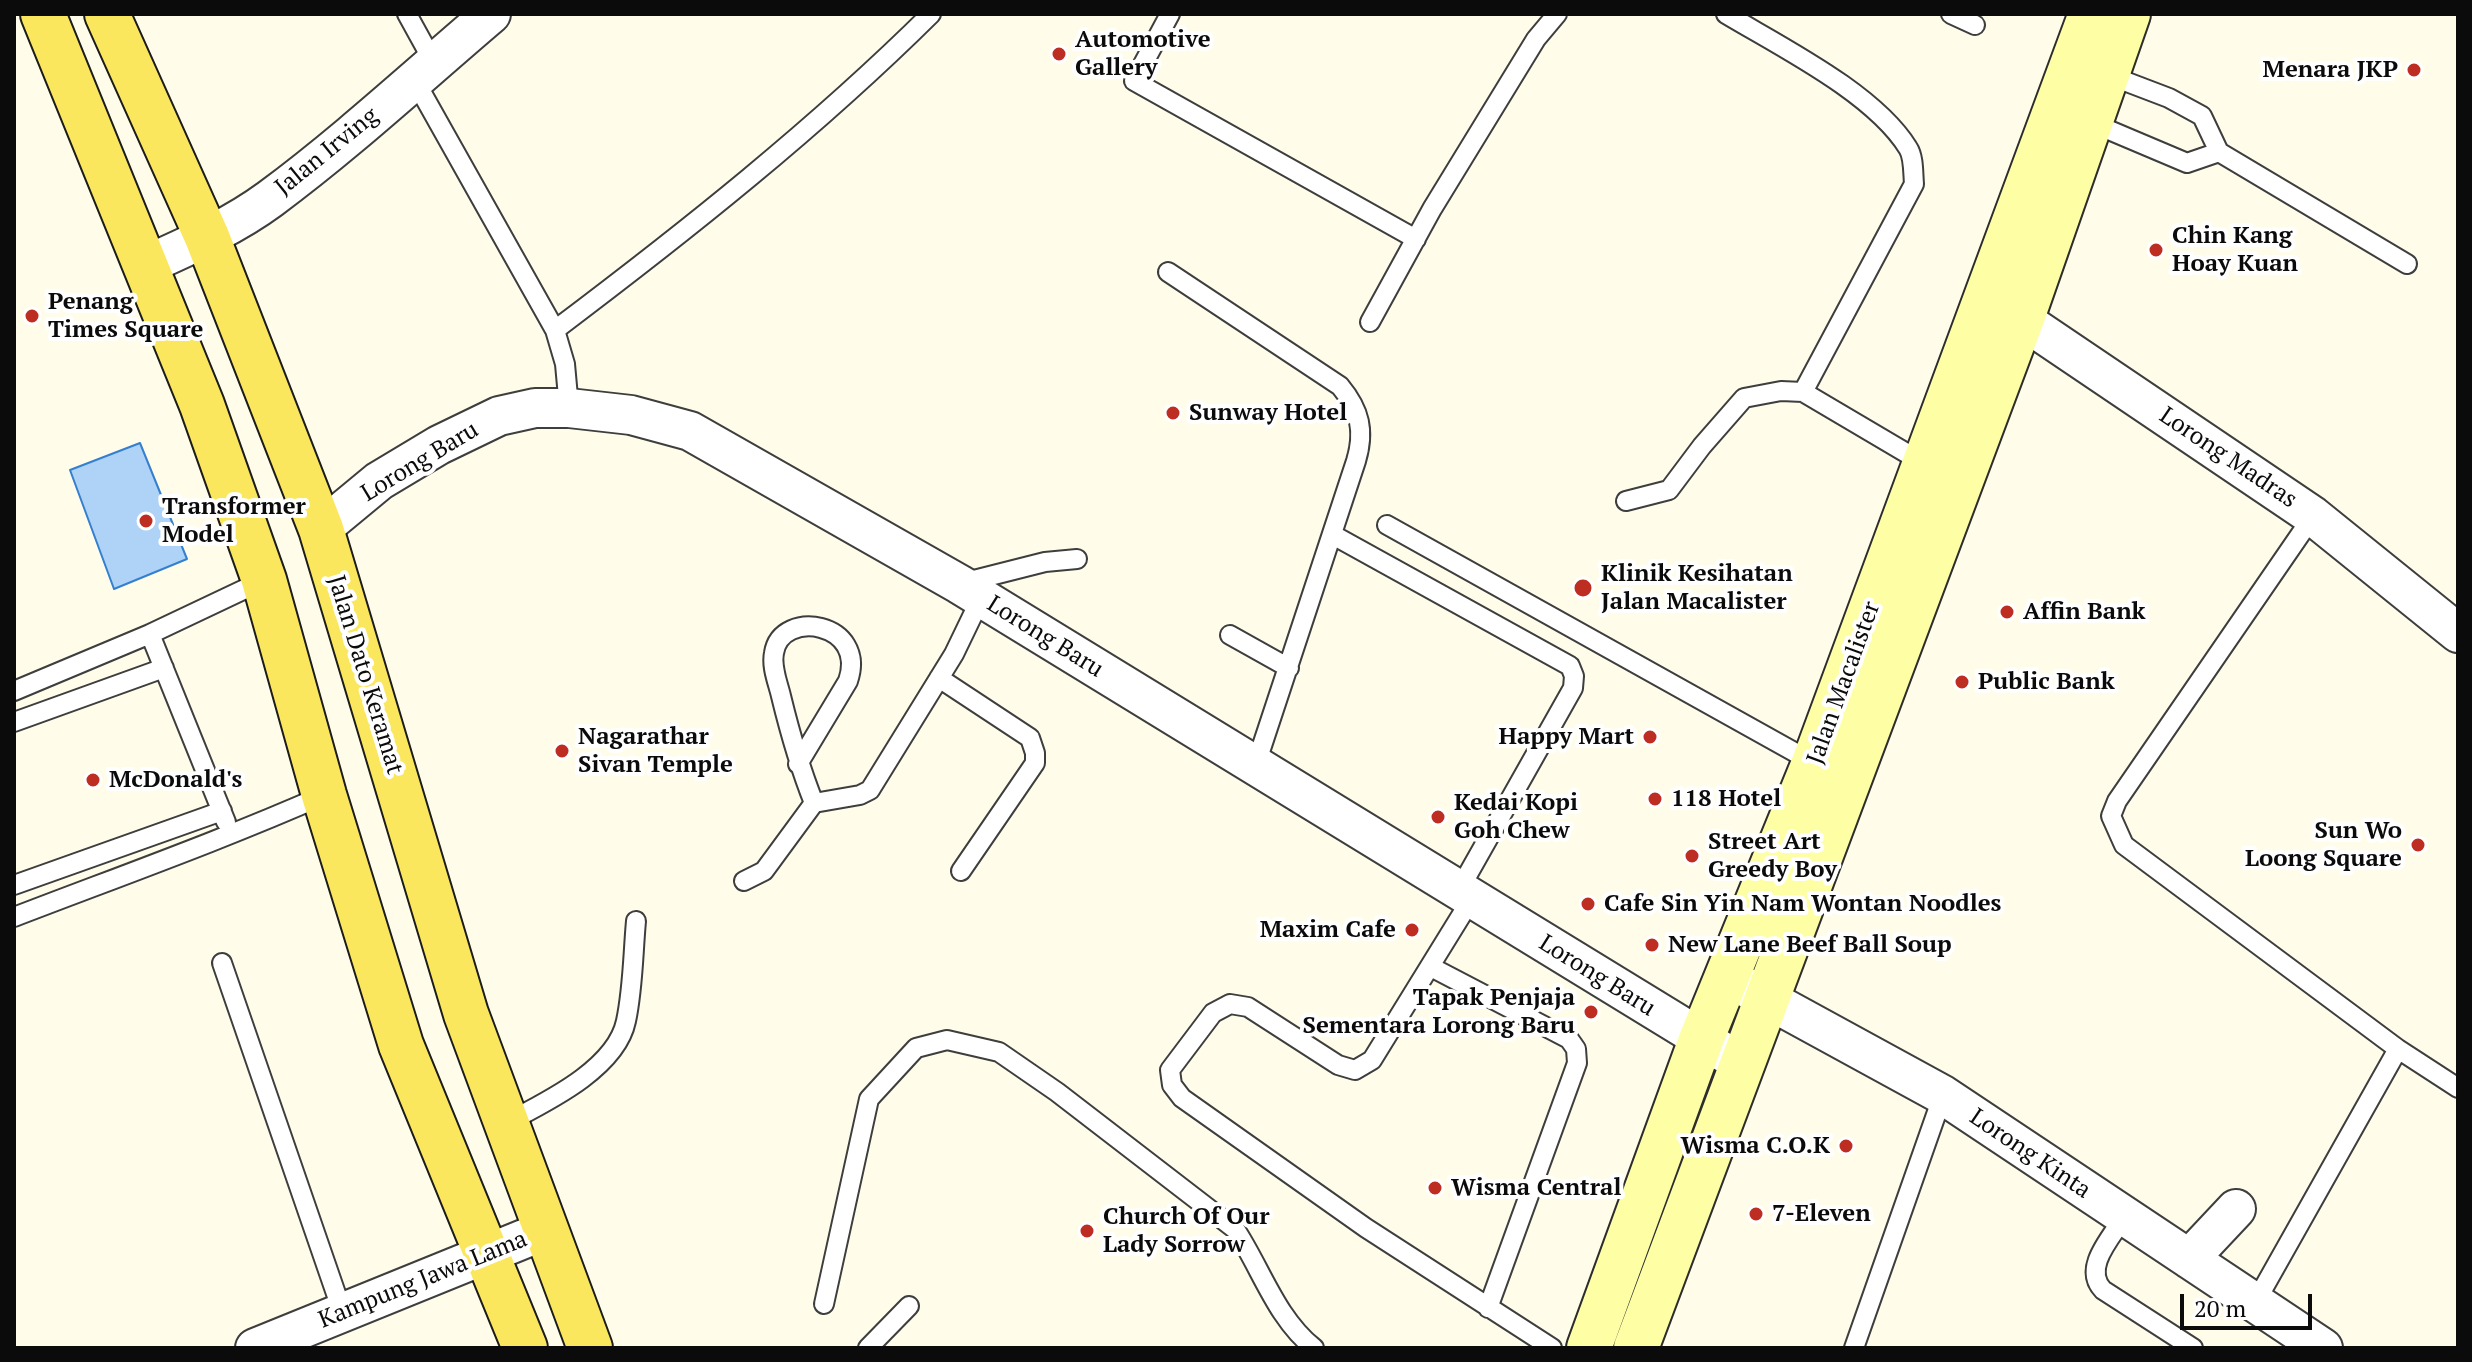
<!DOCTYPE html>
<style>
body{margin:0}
#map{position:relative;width:2472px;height:1362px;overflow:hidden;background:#fffdea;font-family:"PT Serif",serif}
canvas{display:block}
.frame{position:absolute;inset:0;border:16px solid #0b0b0b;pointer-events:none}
.scale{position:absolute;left:2180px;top:1294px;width:132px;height:36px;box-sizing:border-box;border:4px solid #0b0b0b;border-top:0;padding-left:10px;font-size:24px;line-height:28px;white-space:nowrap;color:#0b0b0b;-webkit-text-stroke:6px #fff;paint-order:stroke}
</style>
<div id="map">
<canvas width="2472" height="1362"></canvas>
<div class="frame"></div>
<div class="scale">20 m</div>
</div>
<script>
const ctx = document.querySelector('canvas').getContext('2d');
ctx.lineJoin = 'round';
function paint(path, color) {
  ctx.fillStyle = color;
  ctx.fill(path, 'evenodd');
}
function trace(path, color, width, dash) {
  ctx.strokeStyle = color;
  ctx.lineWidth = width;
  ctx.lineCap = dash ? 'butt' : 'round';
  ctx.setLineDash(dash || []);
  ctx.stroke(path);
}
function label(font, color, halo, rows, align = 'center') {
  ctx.font = font + ' "PT Serif",serif';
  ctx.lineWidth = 8;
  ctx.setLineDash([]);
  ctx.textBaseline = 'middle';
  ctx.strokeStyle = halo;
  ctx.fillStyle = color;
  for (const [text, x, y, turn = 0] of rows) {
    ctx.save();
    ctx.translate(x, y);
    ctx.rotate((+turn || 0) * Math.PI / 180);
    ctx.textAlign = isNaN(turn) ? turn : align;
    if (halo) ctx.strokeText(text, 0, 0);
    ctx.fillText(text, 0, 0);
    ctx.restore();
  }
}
const water = new Path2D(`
 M 140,443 L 187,559 L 114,589 L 70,470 Z`);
paint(water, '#aed3f7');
trace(water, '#347fcf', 2);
const service = new Path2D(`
 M 407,14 L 434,63
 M 1170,14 L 1134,81 L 1416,239
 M 1726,14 C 1781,47 1874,93 1908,148 C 1914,157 1913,174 1914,184 L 1803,392 L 1925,464
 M 1951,14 L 1975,25
 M 2109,71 L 2127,82 L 2169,98 L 2202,116 L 2219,152 L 2407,264
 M 414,79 L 555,330 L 565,364 L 569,408
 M 2090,122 L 2187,163 L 2219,152
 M 1168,272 L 1340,386 C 1360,410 1365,431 1356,461 L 1255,767
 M 1370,322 L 1432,209 L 1536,39 L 1557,14
 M 555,330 C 685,232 815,129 931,14
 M 1626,501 L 1669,490 L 1702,446 L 1744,398 L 1781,391 L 1803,392
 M 2313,516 L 2117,801 L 2111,816 L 2124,845 L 2398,1049 L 2458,1088
 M 1387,525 L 1814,763
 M 1333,535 L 1570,666 L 1574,676 L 1573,688 L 1459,890
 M 962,583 L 1045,562 L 1077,559
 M 150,634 L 226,822
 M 1230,635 L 1289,668
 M 939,678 L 1030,738 L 1035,753 L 1035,763 L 961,871
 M 14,691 L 150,634 L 264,580
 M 14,722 L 164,668
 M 798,764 L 848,681 C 868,622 781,608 774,653 C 771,667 778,683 781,696 C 790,733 800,768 814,803
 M 744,881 L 764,871 L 814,803 L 860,795 L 870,790 L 954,654 L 981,598
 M 14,885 L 222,811
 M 1472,898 L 1372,1060 L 1355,1070 L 1338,1065 L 1248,1007 L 1230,1004 L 1213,1013 L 1170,1070 L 1172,1085 L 1182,1098 L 1366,1228 L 1552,1348
 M 14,917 C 118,877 222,840 324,795
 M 222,963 L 342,1311
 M 1431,967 L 1569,1039 L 1576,1049 L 1577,1063 L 1488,1308
 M 506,1123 C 546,1102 616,1069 626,1021 C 633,989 633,954 636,921
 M 2124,1217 C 2111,1238 2082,1268 2103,1290 L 2193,1348
 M 2255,1303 L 2398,1049
 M 824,1304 L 869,1099 L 916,1048 L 947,1040 L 999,1052 L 1057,1092 L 1235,1229 C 1261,1268 1276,1318 1314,1348
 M 868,1348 L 909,1306
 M 1854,1348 L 1943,1095`);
const minor = new Path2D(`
 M 146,265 C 188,246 232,227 270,199 C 347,142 418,76 491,14
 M 1999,304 L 2313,516 L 2458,633
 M 321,529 L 379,481 L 439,445 L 499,416 L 535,408 L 569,408 L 631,415 L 690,431 L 959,584 L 1725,1053
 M 1727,977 L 1943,1095 L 2323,1348
 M 2189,1259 L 2236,1209
 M 255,1348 L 546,1230`);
const secondary = new Path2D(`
 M 1589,1348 L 1701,1040 L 1814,763 L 2091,14
 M 1636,1348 L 2022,318 L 2128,14`);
const primary = new Path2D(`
 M 43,14 L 202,405 L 264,580 L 324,795 L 401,1045 L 525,1348
 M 107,14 L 207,237 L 321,529 L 466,1014 L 590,1348`);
trace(service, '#3e3e3e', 22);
trace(minor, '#3e3e3e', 42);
trace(secondary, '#2d2d2d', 48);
trace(primary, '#1c1c1c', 48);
trace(service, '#fff', 18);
trace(minor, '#fff', 38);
trace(secondary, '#feffa5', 44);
trace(primary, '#fbe75e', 44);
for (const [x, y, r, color] of [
 [1059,54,8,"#bd2d22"],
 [2414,70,8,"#bd2d22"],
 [2156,250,8,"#bd2d22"],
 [32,316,8,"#bd2d22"],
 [1173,413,8,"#bd2d22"],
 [146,521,8,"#bd2d22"],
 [1583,588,10,"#bd2d22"],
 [2007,612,8,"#bd2d22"],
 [1962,682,8,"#bd2d22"],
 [1650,737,8,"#bd2d22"],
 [562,751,8,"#bd2d22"],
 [93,780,8,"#bd2d22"],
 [1655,799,8,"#bd2d22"],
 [1438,817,8,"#bd2d22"],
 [2418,845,8,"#bd2d22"],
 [1692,856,8,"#bd2d22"],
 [1588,904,8,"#bd2d22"],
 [1412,930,8,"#bd2d22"],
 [1652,945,8,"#bd2d22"],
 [1591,1012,8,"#bd2d22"],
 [1846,1146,8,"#bd2d22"],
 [1435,1188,8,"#bd2d22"],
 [1756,1214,8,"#bd2d22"],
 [1087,1231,8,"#bd2d22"]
]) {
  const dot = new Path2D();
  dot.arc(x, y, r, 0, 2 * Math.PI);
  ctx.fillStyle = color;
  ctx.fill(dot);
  trace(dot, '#fff', 3);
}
label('bold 24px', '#0b0b0b', '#fff', [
 ["Automotive",1075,40],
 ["Gallery",1075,68],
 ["Menara JKP",2398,70,"right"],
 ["Chin Kang",2172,236],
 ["Hoay Kuan",2172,264],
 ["Penang",48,302],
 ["Times Square",48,330],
 ["Sunway Hotel",1189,413],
 ["Transformer",162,507],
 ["Model",162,535],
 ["Klinik Kesihatan",1601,574],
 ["Jalan Macalister",1601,602],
 ["Affin Bank",2023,612],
 ["Public Bank",1978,682],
 ["Nagarathar",578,737],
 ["Sivan Temple",578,765],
 ["Happy Mart",1634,737,"right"],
 ["McDonald's",109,780],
 ["118 Hotel",1671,799],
 ["Kedai Kopi",1454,803],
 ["Goh Chew",1454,831],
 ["Sun Wo",2402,831,"right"],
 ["Loong Square",2402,859,"right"],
 ["Street Art",1708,842],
 ["Greedy Boy",1708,870],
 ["Cafe Sin Yin Nam Wontan Noodles",1604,904],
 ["Maxim Cafe",1396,930,"right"],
 ["New Lane Beef Ball Soup",1668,945],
 ["Tapak Penjaja",1575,998,"right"],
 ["Sementara Lorong Baru",1575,1026,"right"],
 ["Wisma C.O.K",1830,1146,"right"],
 ["Wisma Central",1451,1188],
 ["7-Eleven",1772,1214],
 ["Church Of Our",1103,1217],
 ["Lady Sorrow",1103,1245]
], 'left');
label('24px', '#0b0b0b', '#fff', [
 ["Jalan Irving",327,152,-39],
 ["Lorong Madras",2228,458,34],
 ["Lorong Baru",420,462,-31],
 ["Lorong Baru",1045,637,32],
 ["Jalan Dato Keramat",365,675,73],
 ["Jalan Macalister",1844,683,-70],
 ["Lorong Baru",1597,976,32],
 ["Lorong Kinta",2030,1154,34],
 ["Kampung Jawa Lama",423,1280,-22]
]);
</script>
